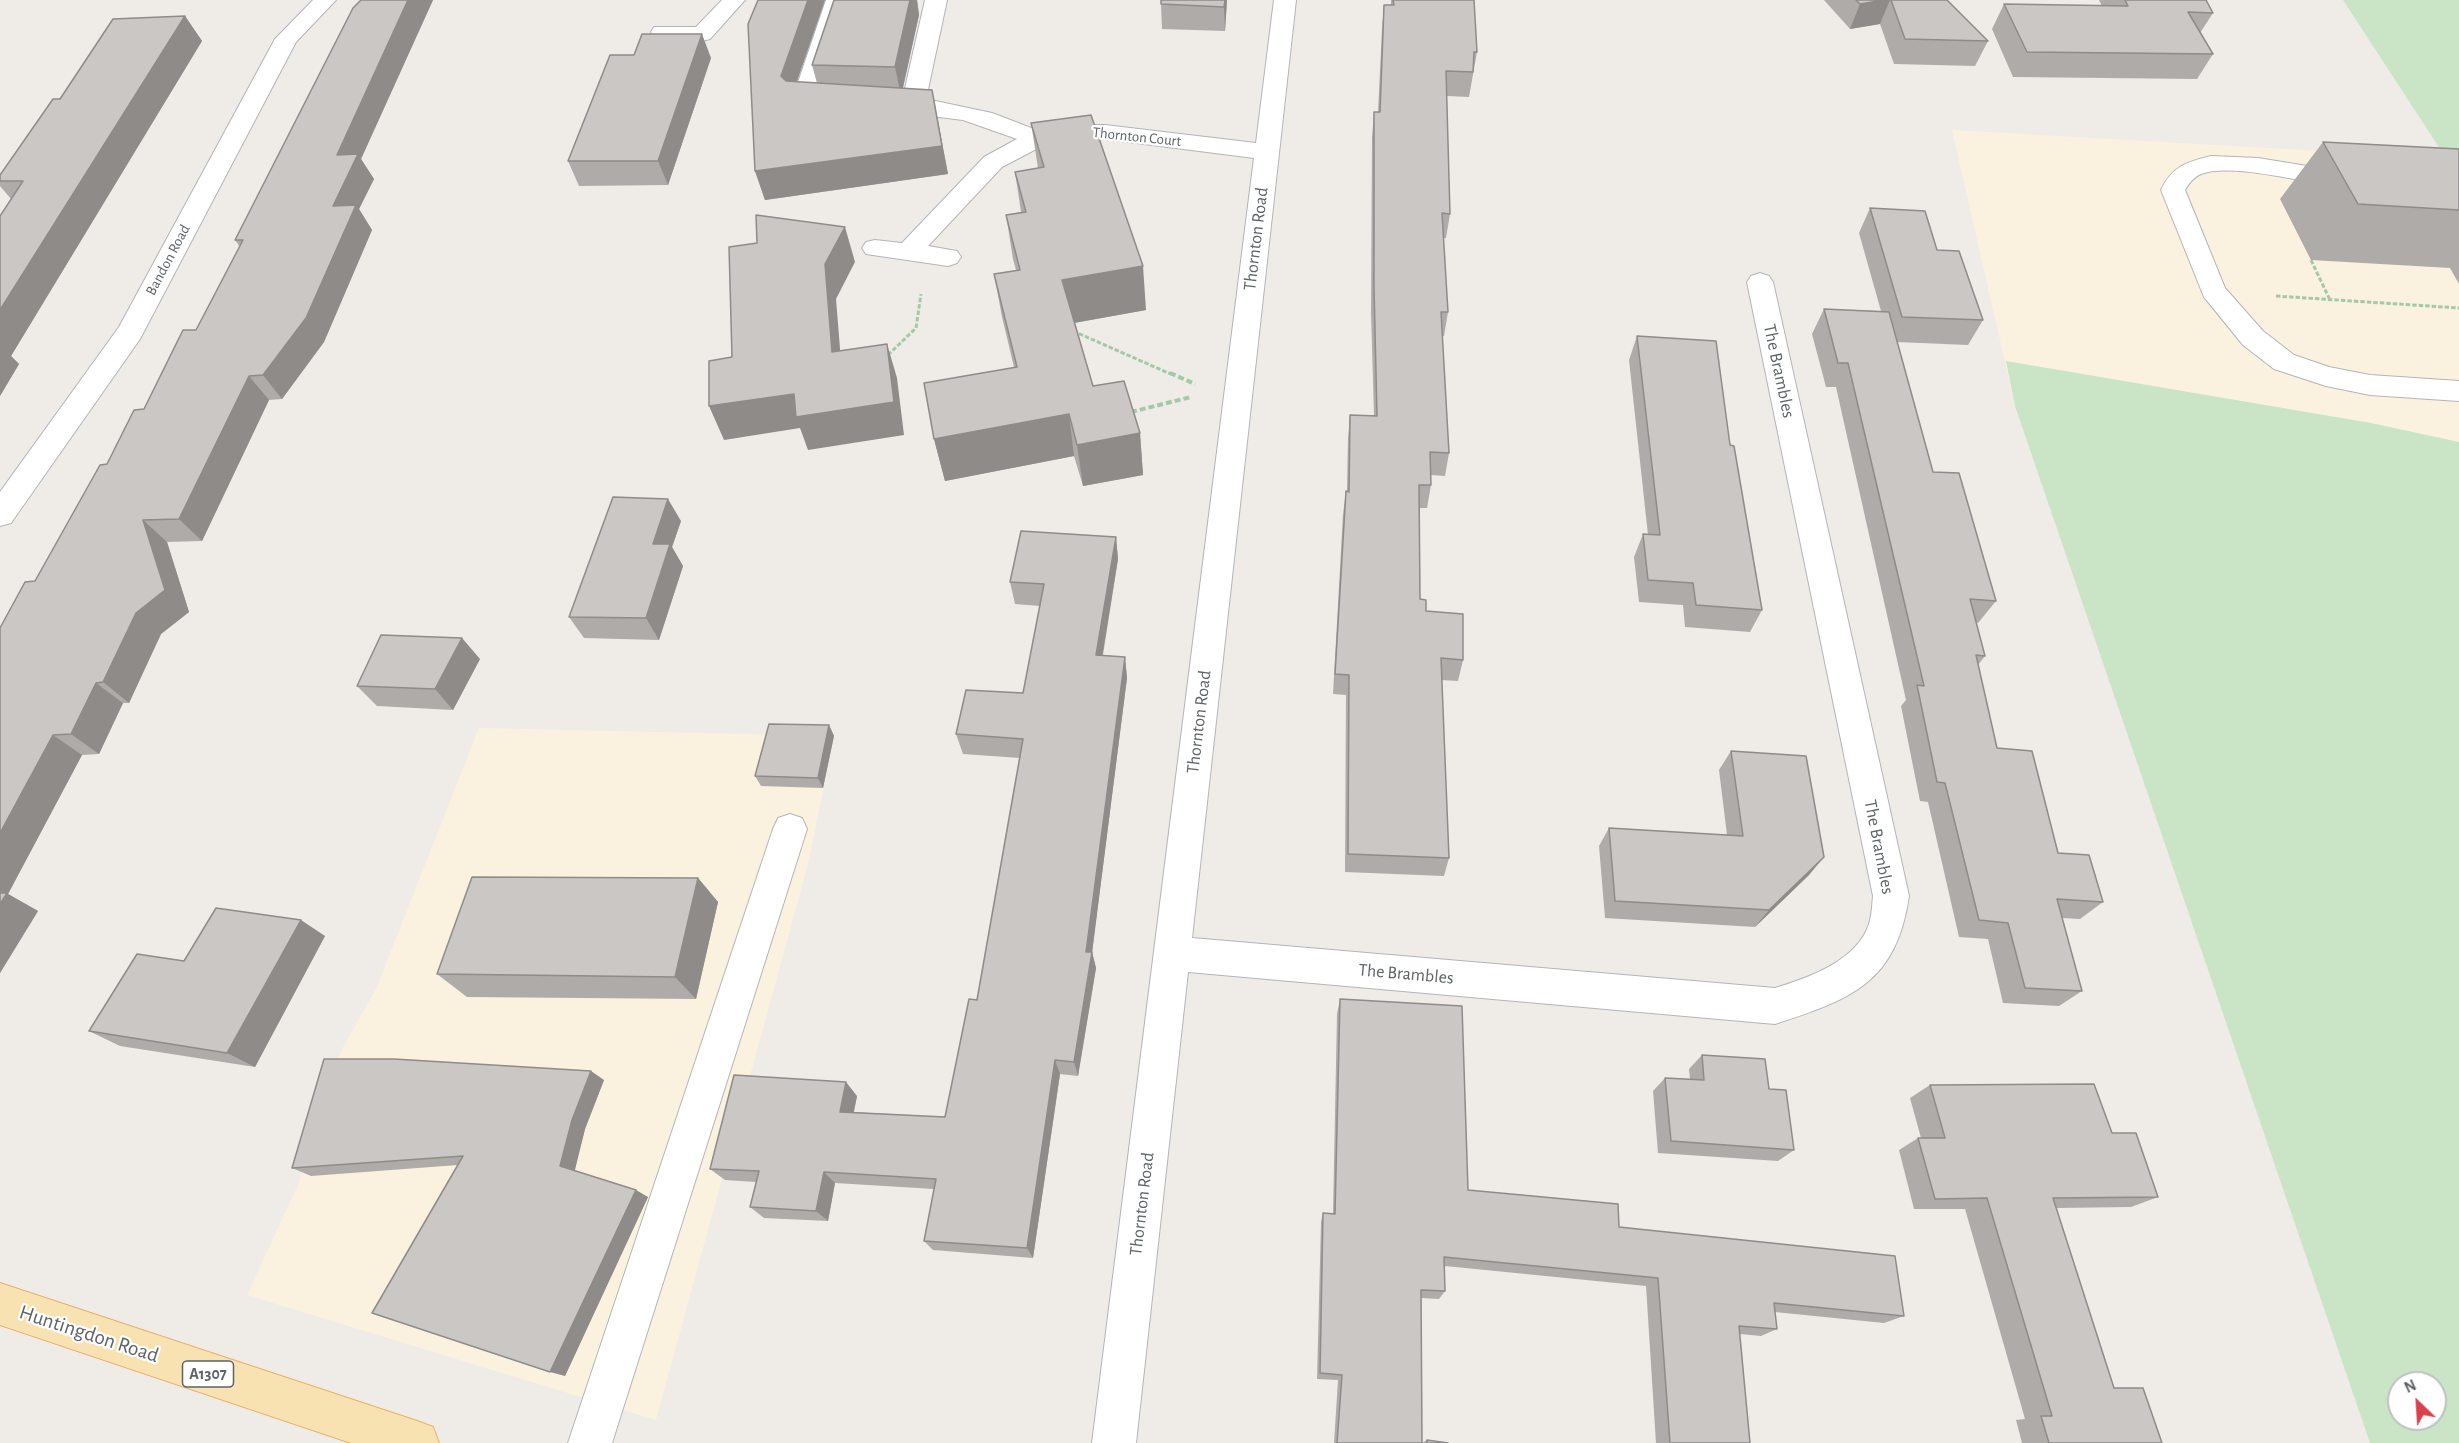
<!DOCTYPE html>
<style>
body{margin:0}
#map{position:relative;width:2459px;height:1443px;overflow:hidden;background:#efece7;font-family:"Alegreya Sans",sans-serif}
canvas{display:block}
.north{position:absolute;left:2387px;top:1371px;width:60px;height:60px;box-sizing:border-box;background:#fff;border:2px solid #bfc1c2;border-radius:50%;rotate:335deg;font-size:16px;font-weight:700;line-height:24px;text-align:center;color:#5e6366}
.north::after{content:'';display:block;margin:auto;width:21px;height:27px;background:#db414c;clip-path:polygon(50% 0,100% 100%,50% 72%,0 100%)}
</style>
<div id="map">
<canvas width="2459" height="1443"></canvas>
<div class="north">N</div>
</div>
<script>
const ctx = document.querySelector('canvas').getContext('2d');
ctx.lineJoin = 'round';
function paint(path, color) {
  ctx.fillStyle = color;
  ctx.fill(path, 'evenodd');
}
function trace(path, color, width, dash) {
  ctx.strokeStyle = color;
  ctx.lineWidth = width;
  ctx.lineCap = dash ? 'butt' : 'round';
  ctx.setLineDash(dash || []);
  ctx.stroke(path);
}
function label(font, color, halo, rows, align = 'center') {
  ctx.font = font + ' "Alegreya Sans",sans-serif';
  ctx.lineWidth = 4.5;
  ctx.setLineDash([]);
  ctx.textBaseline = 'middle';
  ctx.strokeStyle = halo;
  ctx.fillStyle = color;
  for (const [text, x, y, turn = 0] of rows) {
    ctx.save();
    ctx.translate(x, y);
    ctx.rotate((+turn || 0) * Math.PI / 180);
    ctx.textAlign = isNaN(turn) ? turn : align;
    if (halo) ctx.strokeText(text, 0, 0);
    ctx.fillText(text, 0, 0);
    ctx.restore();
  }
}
paint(new Path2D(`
 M 1952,130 L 2459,159 L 2459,474 L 2015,406 Z
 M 479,728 L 834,736 L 808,864 L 656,1420 L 247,1295 L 298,1185 L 341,1051 L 376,989 Z`), '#fbf1df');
paint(new Path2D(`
 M 2343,0 L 2459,0 L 2459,159 L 2446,158 Z
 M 2006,361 L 2371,423 L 2459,442 L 2459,1443 L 2370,1443 L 2015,406 ZM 2399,1383 L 2435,1383 L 2435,1419 L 2399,1419 Z`), '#cae4c6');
const minor = new Path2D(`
 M 313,0 L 336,0 L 296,42 L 140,339 L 11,523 L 0,526 L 0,492 L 119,327 L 275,39 Z
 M 722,0 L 745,0 L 710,39 L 702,41 L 654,37 L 651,32 L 654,27 L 696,27 Z
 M 826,0 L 848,0 L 817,96 L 836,98 L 840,103 L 836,108 C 823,111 808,111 795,108 L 791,103 Z
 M 925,0 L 947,0 L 926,99 L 992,113 L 1039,131 L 1066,125 L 1105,125 L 1256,143 L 1274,0 L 1296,0 L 1192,938 L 1775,988 C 1808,978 1857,961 1869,924 C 1872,915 1872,905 1873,896 L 1747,282 L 1751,276 L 1760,273 L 1769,276 L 1773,282 L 1909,896 C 1896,983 1852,999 1775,1024 L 1188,972 L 1136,1443 L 1092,1443 L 1254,158 L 1105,139 L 1066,139 L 1044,145 L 1002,167 L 928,246 L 957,251 L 961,257 L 957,263 L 948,266 L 866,254 L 862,248 L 866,242 L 875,240 L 902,243 L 984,157 L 1017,139 L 963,120 L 891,111 L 883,109 L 879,104 L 883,99 L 903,97 Z
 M 2211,156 L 2258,158 L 2344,172 L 2353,174 L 2356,180 L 2353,186 L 2344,188 C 2310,184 2231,162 2201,174 C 2194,177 2189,183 2185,190 L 2225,288 L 2263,331 L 2294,355 L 2329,367 L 2370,375 L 2459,381 L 2459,401 L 2370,395 L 2326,386 L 2274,369 L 2243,345 L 2204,297 L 2161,190 C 2172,166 2187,162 2211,156 Z
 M 790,814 L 802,818 L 807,829 L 612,1443 L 568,1443 L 773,829 L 778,818 Z`);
const major = new Path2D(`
 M 0,1283 L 417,1421 L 433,1427 L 439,1443 L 351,1443 L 0,1325 Z`);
trace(minor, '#b2b5b8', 2);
trace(major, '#e6b069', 2);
trace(new Path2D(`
 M 2311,260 L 2330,300
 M 2276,296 L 2459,308
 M 1073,331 L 1173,375
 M 888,355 L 916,328 L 921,294`), '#a2caa7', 3, [4.5, 2]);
trace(new Path2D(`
 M 1170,373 L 1195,384
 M 1131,412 L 1191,397`), '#a2caa7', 4, [6, 3]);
paint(minor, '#fff');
paint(major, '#f8e2b2');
paint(new Path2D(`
 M 361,0 L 433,0 L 361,159 L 374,179 L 359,209 L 372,230 L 324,342 L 282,399 L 269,400 L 202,541 L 167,542 L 189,612 L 161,634 L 129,703 L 123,703 L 99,754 L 82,755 L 8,894 L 38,911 L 0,973 L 0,628 L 35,581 L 107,464 L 196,330 L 240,247 L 235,240 Z
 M 825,0 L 797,82 L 817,83 L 812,65 L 834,0 L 917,0 L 919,15 L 903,88 L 932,90 L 948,174 L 765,200 L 755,171 Z
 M 1227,0 L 1225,31 L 1162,29 L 1161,4 Z
 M 1391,0 L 1474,0 L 1477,52 L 1469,97 L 1447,96 L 1450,214 L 1446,238 L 1443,238 L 1448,312 L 1444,336 L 1442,336 L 1449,453 L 1445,476 L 1431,475 L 1431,485 L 1427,508 L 1419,508 L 1420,599 L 1426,611 L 1463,660 L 1458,681 L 1441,680 L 1449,858 L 1444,876 L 1345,872 L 1346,695 L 1333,694 L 1343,514 L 1346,491 L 1347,491 L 1348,438 L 1350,415 L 1374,415 L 1371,312 L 1372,137 L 1374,112 L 1378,112 L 1382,29 L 1384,5 L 1391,5 Z
 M 1824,0 L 1947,0 L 1988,41 L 1975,66 L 1894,64 L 1880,24 L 1850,29 Z
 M 2099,0 L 2206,0 L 2213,13 L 2200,33 L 2213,54 L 2197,79 L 2013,77 L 1992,29 L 2004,4 L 2102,6 Z
 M 185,16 L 202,41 L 11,356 L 19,364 L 0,396 L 11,199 L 0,186 L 0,175 L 60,99 Z
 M 634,55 L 711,58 L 668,185 L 579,186 L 568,161 Z
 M 1031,123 L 1146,310 L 1074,323 L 1093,386 L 1140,433 L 1143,475 L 1083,486 L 1074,456 L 945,481 L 934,439 L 1014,367 L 1002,317 L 994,274 L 1016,270 L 1013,259 L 1006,215 L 1021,212 L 1015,172 L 1038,168 Z
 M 2323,142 L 2459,149 L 2459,284 L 2450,268 L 2311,260 L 2280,199 Z
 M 1870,208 L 1937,250 L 1983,320 L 1968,345 L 1897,342 L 1933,472 L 1996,601 L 1978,623 L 1976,622 L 1985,656 L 1978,665 L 1997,748 L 2058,853 L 2103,902 L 2080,919 L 2062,918 L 2082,991 L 2059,1006 L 2003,1003 L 1988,939 L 1959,937 L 1928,802 L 1920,801 L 1901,706 L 1906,700 L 1836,387 L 1826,387 L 1812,334 L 1824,309 L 1881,311 L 1859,233 Z
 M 1637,336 L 1730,445 L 1762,610 L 1750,632 L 1685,627 L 1683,605 L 1639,602 L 1634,557 L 1643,534 L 1648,535 L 1629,360 Z
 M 681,521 L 672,547 L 683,566 L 659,640 L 584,638 L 569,617 Z
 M 1116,537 L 1118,559 L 1103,655 L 1125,657 L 1127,678 L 1092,952 L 1096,968 L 1078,1076 L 1060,1074 L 1033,1258 L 933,1250 L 924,1241 L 934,1189 L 835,1183 L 828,1221 L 764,1218 L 750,1207 L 756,1182 L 725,1180 L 710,1169 L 857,1096 L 854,1112 L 945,1117 L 977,1000 L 1020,758 L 963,754 L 956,734 L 1023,693 L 1040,606 L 1015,604 L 1010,582 Z
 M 480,659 L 453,710 L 377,706 L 357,686 Z
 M 829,725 L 834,736 L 823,788 L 761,786 L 755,776 Z
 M 1731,751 L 1809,875 L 1755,927 L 1605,918 L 1599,846 L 1609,828 L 1727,835 L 1719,770 Z
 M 698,878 L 718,902 L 696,999 L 467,997 L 437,974 Z
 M 325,936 L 255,1067 L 120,1046 L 89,1031 L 184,961 Z
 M 1340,999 L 1468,1190 L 1619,1227 L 1904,1316 L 1884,1323 L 1775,1312 L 1777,1329 L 1761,1336 L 1740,1334 L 1750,1443 L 1656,1443 L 1646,1286 L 1445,1266 L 1445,1291 L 1439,1299 L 1421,1298 L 1422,1443 L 1427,1440 L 1448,1443 L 1334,1443 L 1338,1380 L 1317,1379 L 1321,1222 L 1323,1213 L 1333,1213 L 1337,1014 Z
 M 1702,1055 L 1769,1089 L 1794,1150 L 1778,1161 L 1658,1153 L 1653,1091 L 1665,1078 L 1690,1079 L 1689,1069 Z
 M 604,1080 L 585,1129 L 574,1171 L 648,1197 L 565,1376 L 458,1165 L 311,1176 L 292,1168 Z
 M 1930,1085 L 2112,1133 L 2158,1197 L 2131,1207 L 2056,1208 L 2114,1388 L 2162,1443 L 2022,1443 L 2016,1420 L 2025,1419 L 1965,1209 L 1914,1209 L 1899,1150 L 1918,1138 L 1921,1138 L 1910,1098 Z`), '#afaba9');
paint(new Path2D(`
 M 408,0 L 433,0 L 361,159 L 374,179 L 359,209 L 372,230 L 324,342 L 282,399 L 263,375 L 333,206 L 337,155 Z
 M 808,0 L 825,0 L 789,104 L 781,76 Z
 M 910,0 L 917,0 L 919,15 L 901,96 L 895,67 Z
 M 1225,0 L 1227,0 L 1225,31 L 1224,7 Z
 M 1884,0 L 1890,0 L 1880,24 L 1850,29 L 1860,4 Z
 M 185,16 L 202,41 L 11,356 L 19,364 L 0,396 L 0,310 Z
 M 702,34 L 711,58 L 668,185 L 658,161 Z
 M 932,90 L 948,174 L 765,200 L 755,171 Z
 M 845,227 L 855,262 L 836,299 L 843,386 L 832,352 L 825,264 Z
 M 1143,266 L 1146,310 L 1068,324 L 1062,280 Z
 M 887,344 L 897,378 L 904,435 L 808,450 L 800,428 L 724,440 L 709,406 Z
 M 249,376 L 269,400 L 202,541 L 179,519 Z
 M 1069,414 L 1074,456 L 945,481 L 934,439 Z
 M 1140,433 L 1143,475 L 1083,486 L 1077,445 Z
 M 668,499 L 681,521 L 672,547 L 683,566 L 659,640 L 646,618 L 653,544 Z
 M 143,520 L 167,542 L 189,612 L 161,634 L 129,703 L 103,682 Z
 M 1116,537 L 1118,559 L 1099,676 L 1096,655 Z
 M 462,638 L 480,659 L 453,710 L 435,689 Z
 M 1125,657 L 1127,678 L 1091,961 L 1092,952 L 1096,968 L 1078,1076 L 1074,1062 L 1086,952 Z
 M 96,683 L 123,703 L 99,754 L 71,734 Z
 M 829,725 L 834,736 L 823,788 L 818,778 Z
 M 53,735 L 82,755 L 8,894 L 38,911 L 0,973 L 0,833 Z
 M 1824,857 L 1809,875 L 1755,927 L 1769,910 Z
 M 698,878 L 718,902 L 696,999 L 675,977 Z
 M 301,920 L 325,936 L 255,1067 L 227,1053 Z
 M 1055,1060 L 1060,1074 L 1033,1258 L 1027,1248 Z
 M 591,1071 L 604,1080 L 585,1129 L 574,1174 L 560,1166 L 572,1120 Z
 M 846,1082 L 857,1096 L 851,1124 L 840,1112 Z
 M 824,1172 L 835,1183 L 828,1221 L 816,1211 Z
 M 636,1190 L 648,1197 L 565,1376 L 550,1372 Z`), '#8e8b89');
const building = new Path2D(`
 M 361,0 L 408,0 L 337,155 L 358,154 L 333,206 L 356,205 L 306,318 L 263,375 L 249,376 L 179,519 L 143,520 L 165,590 L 136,613 L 103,682 L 96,683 L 71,734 L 53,735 L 0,833 L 0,628 L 25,582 L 35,581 L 100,465 L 107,464 L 134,410 L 144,409 L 183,330 L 196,330 L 243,240 L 235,240 L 353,8 Z
 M 758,0 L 808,0 L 781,76 L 786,81 L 932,90 L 942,146 L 755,171 L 748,24 Z
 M 834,0 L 910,0 L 895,67 L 812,65 Z
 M 1161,0 L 1225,0 L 1224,7 L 1161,4 Z
 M 1393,0 L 1474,0 L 1477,52 L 1474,52 L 1473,72 L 1446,71 L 1450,214 L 1442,213 L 1448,312 L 1441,312 L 1449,453 L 1430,452 L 1431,485 L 1419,485 L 1420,599 L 1426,600 L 1426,611 L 1463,614 L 1463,660 L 1441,658 L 1449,858 L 1348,854 L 1349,675 L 1335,674 L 1346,491 L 1349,492 L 1350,415 L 1377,416 L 1374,287 L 1374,112 L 1380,112 L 1384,5 L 1394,5 Z
 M 1856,0 L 1884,0 L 1860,4 Z
 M 1891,0 L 1947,0 L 1988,41 L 1905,39 Z
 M 2125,0 L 2206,0 L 2213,13 L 2188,12 L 2213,54 L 2027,52 L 2004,4 L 2128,6 Z
 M 185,16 L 0,310 L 0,216 L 23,181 L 0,181 L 0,175 L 53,99 L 60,99 L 113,19 Z
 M 642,34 L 702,34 L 658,161 L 568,161 L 610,55 L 634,55 Z
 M 1091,115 L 1143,266 L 1062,280 L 1093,386 L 1124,381 L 1140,433 L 1077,445 L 1069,414 L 934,439 L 924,383 L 1017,367 L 994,274 L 1020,270 L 1006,215 L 1026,212 L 1015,172 L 1044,167 L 1031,123 Z
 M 2323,142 L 2459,149 L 2459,210 L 2358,204 Z
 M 1870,208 L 1925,211 L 1937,250 L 1959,251 L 1983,320 L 1902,317 Z
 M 756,215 L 845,227 L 825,264 L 832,352 L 887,344 L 894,402 L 796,417 L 794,394 L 709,406 L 709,361 L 732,357 L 729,247 L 757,243 Z
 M 1824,309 L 1889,312 L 1933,472 L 1959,473 L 1996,601 L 1970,599 L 1985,656 L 1976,655 L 1997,748 L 2032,751 L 2058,853 L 2089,855 L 2103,902 L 2057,899 L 2082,991 L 2025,988 L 2008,923 L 1979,920 L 1945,783 L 1937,782 L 1917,685 L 1924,686 L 1848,363 L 1838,363 Z
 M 1637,336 L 1716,341 L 1730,445 L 1734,446 L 1762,610 L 1696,605 L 1693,583 L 1648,580 L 1643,534 L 1660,535 Z
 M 613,497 L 668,499 L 653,544 L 670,544 L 646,618 L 569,617 Z
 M 1021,531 L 1116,537 L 1096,655 L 1125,657 L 1086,952 L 1092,952 L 1074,1062 L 1055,1060 L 1027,1248 L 924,1241 L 936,1179 L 824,1172 L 816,1211 L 750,1207 L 759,1171 L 710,1169 L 734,1075 L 846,1082 L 840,1112 L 945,1117 L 969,999 L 977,1000 L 1023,739 L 956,734 L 966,690 L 1023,693 L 1044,584 L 1010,582 Z
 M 381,635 L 462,638 L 435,689 L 357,686 Z
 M 769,724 L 829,725 L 818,778 L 755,776 Z
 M 1731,751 L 1806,756 L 1824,857 L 1769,910 L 1615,901 L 1609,828 L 1743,836 Z
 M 472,877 L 698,878 L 675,977 L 437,974 Z
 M 0,893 L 7,893 L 0,904 Z
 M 216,908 L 301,920 L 227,1053 L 89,1031 L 137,954 L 184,961 Z
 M 1340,999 L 1462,1006 L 1468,1190 L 1618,1204 L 1619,1227 L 1895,1256 L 1904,1316 L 1774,1303 L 1777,1329 L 1739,1326 L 1750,1443 L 1670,1443 L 1658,1278 L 1444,1257 L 1445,1291 L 1421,1290 L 1422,1443 L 1337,1443 L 1342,1375 L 1320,1373 L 1323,1213 L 1335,1214 Z
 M 1702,1055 L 1765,1059 L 1769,1089 L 1786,1090 L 1794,1150 L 1671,1141 L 1665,1078 L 1704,1080 Z
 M 324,1059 L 394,1059 L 591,1071 L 572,1120 L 560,1166 L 636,1190 L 550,1372 L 372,1313 L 463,1156 L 292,1168 Z
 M 2094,1084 L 2112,1133 L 2136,1133 L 2158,1197 L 2053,1198 L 2114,1388 L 2143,1388 L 2162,1443 L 2049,1443 L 2041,1416 L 2052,1416 L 1987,1198 L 1935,1199 L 1918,1138 L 1945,1138 L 1930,1085 Z
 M 1427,1440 L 1448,1443 L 1427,1443 Z`);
paint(building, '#cbc7c4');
trace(building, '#8e8b89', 1.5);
label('15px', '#5e6366', '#fff', [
 ["Thornton Court",1137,137,6],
 ["Bandon Road",168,260,-62]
]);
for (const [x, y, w] of [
 [208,1374,51]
]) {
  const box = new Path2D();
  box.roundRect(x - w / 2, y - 13, w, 26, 4.5);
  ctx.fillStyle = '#fff';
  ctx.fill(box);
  trace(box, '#5e6366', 1.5);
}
label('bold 16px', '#5e6366', null, [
 ["A1307",208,1374]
]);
label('18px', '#5e6366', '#fff', [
 ["Thornton Road",1256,239,-83],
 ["The Brambles",1779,371,78],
 ["Thornton Road",1199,722,-83],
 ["The Brambles",1879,847,79],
 ["The Brambles",1406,974,5],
 ["Thornton Road",1142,1204,-83]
]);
label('21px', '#5e6366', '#fff', [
 ["Huntingdon Road",89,1334,18]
]);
</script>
